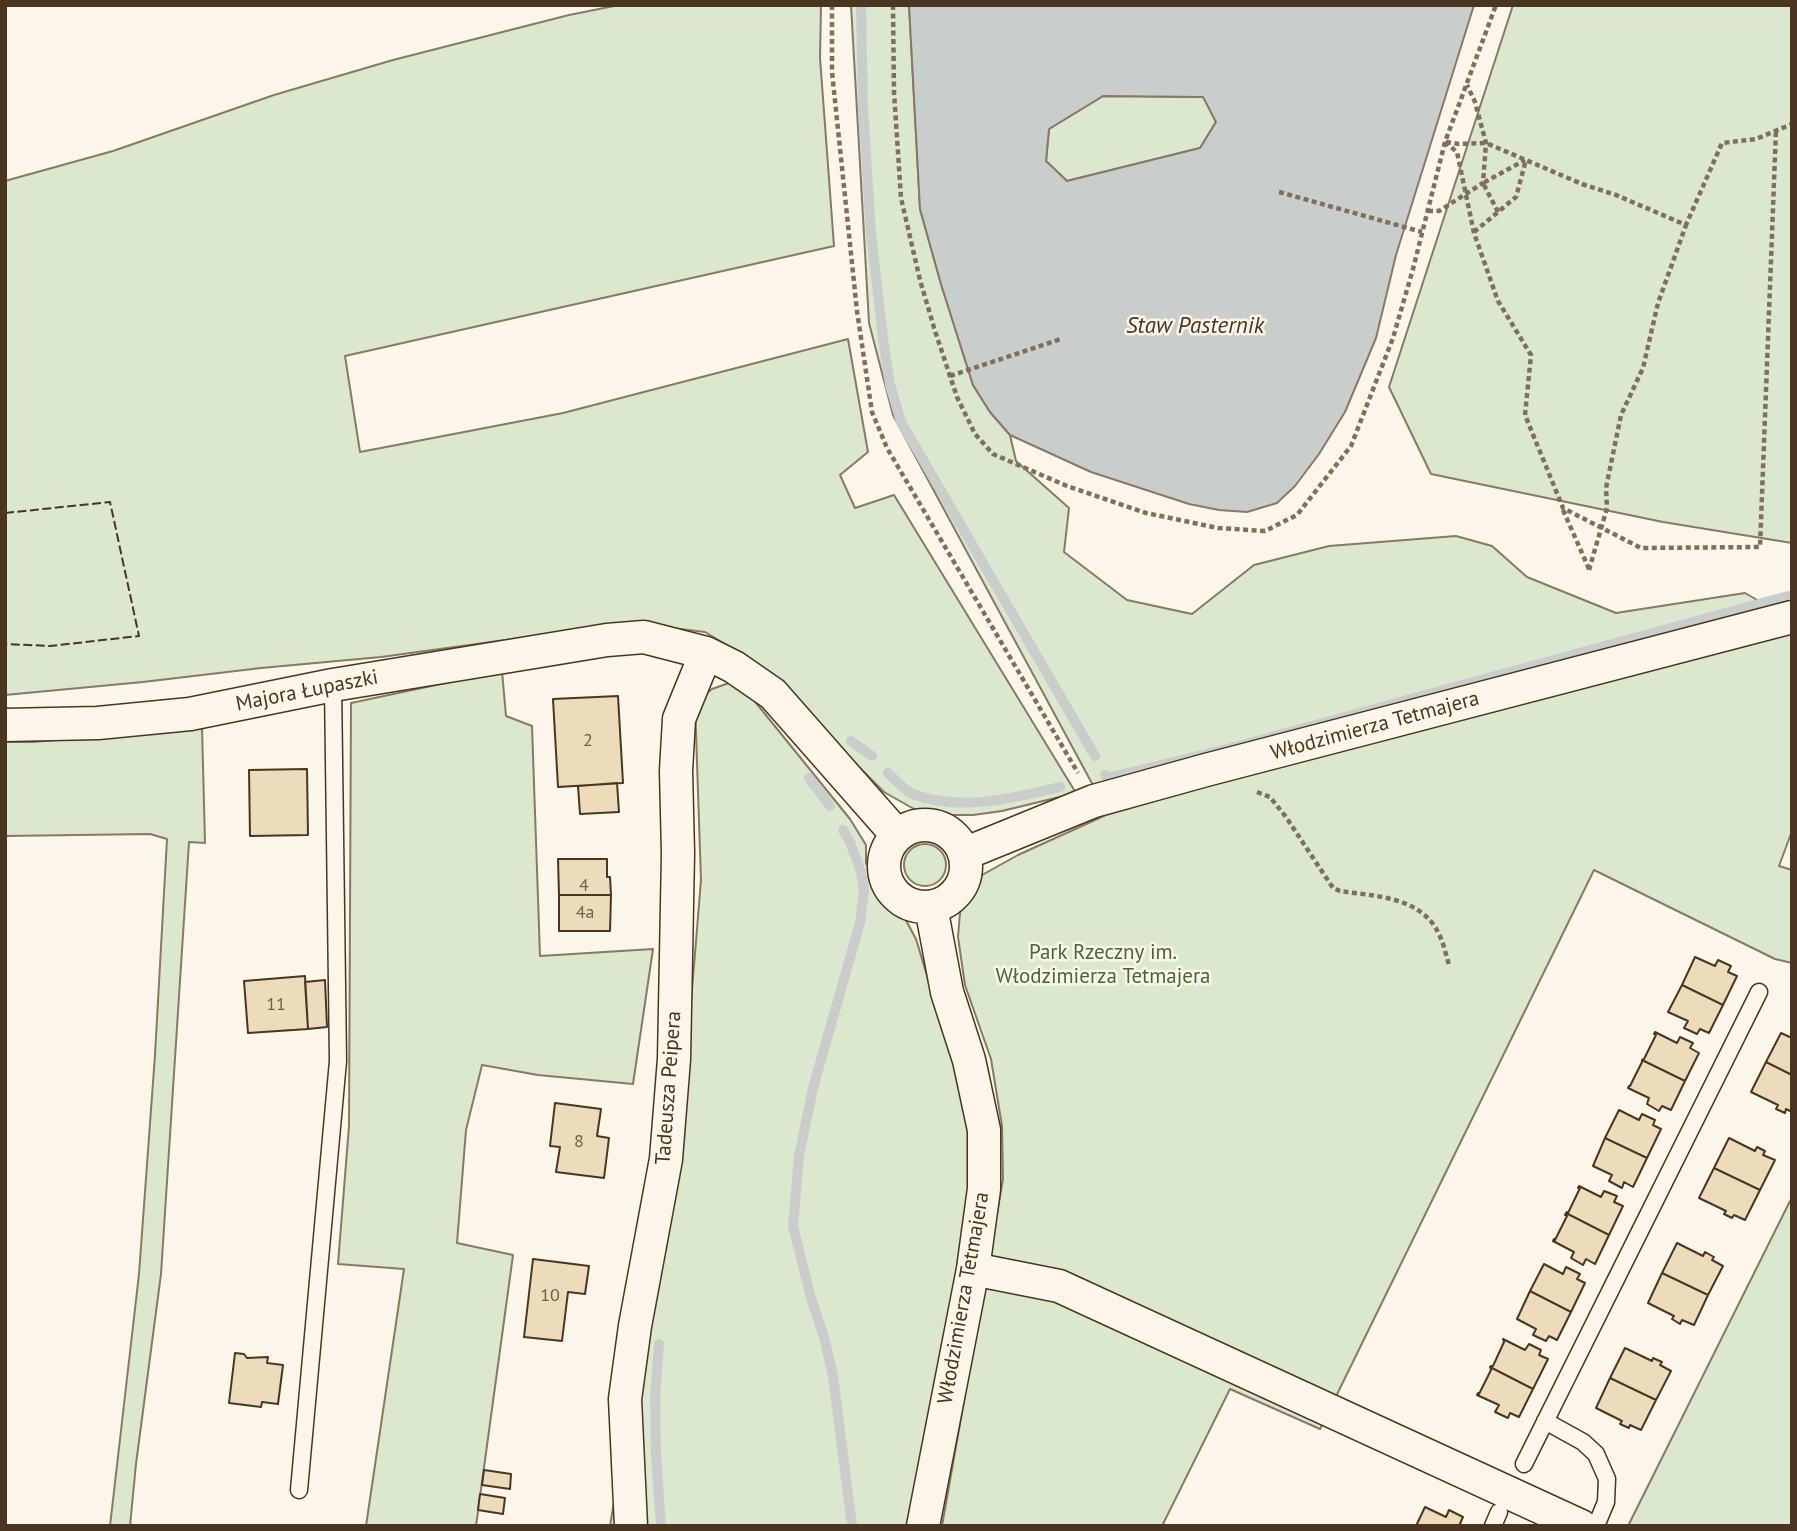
<!DOCTYPE html>
<meta charset="utf-8">
<style>
body{margin:0}
#map{position:relative;width:1797px;height:1531px;overflow:hidden;background:#fbf6e9;font-family:"PT Sans",sans-serif}
canvas{display:block}
.frame{position:absolute;inset:0;border:7px solid #4a3520;pointer-events:none}
</style>
<div id="map">
<canvas width="1797" height="1531"></canvas>
<div class="frame"></div>
</div>
<script>
const ctx = document.querySelector('canvas').getContext('2d');
ctx.lineJoin = 'round';
function paint(path, color) {
  ctx.fillStyle = color;
  ctx.fill(path, 'evenodd');
}
function trace(path, color, width, dash) {
  ctx.strokeStyle = color;
  ctx.lineWidth = width;
  ctx.lineCap = dash ? 'butt' : 'round';
  ctx.setLineDash(dash || []);
  ctx.stroke(path);
}
function label(font, color, halo, rows, align = 'center') {
  ctx.font = font + ' "PT Sans",sans-serif';
  ctx.lineWidth = 5;
  ctx.setLineDash([]);
  ctx.textBaseline = 'middle';
  ctx.strokeStyle = halo;
  ctx.fillStyle = color;
  for (const [text, x, y, turn = 0] of rows) {
    ctx.save();
    ctx.translate(x, y);
    ctx.rotate((+turn || 0) * Math.PI / 180);
    ctx.textAlign = isNaN(turn) ? turn : align;
    if (halo) ctx.strokeText(text, 0, 0);
    ctx.fillText(text, 0, 0);
    ctx.restore();
  }
}
const green = new Path2D(`
 M 619,5 L 821,5 L 820,58 L 834,246 L 345,356 L 360,452 L 563,413 L 848,339 L 868,452 L 840,475 L 855,508 L 894,495 L 1076,793 L 1002,811 L 973,815 L 948,815 L 914,809 L 884,792 L 753,661 L 705,632 L 631,623 L 381,657 L 261,668 L 143,682 L 5,695 L 5,181 L 113,151 L 274,95 L 393,60 L 569,15 Z
 M 851,5 L 909,5 L 920,209 L 941,284 L 973,385 L 990,412 L 1010,435 L 1016,461 L 1069,508 L 1064,552 L 1127,600 L 1192,614 L 1254,565 L 1329,546 L 1456,536 L 1492,546 L 1527,577 L 1616,613 L 1745,593 L 1766,605 L 1095,789 L 893,415 L 869,323 Z
 M 1513,5 L 1792,5 L 1792,543 L 1663,522 L 1431,474 L 1389,387 Z
 M 1103,96 L 1204,97 L 1216,122 L 1200,148 L 1067,181 L 1046,161 L 1049,129 Z
 M 1792,633 L 1792,831 L 1779,866 L 1792,870 L 1792,963 L 1775,959 L 1594,870 L 1320,1429 L 1230,1389 L 1162,1526 L 942,1526 L 1003,1179 L 1002,1126 L 991,1059 L 965,985 L 958,937 L 960,913 L 968,892 L 982,875 L 1018,855 L 1106,815 L 1384,735 Z
 M 502,671 L 506,716 L 532,726 L 540,956 L 653,949 L 633,1084 L 538,1075 L 482,1065 L 466,1130 L 457,1243 L 513,1255 L 476,1526 L 366,1526 L 404,1269 L 338,1264 L 349,1126 L 351,703 Z
 M 732,682 L 744,688 L 850,819 L 866,845 L 866,863 L 885,898 L 902,913 L 916,939 L 968,1113 L 968,1194 L 958,1277 L 908,1526 L 610,1526 L 647,1304 L 677,1173 L 701,880 L 695,703 L 712,689 Z
 M 202,727 L 205,843 L 189,842 L 161,1274 L 136,1464 L 130,1526 L 110,1526 L 139,1274 L 155,1055 L 167,839 L 150,834 L 5,836 L 5,742 L 33,742 Z
 M904 865a21 21 0 1 1 42 0a21 21 0 1 1-42 0Z
 M 1792,1197 L 1792,1526 L 1628,1526 Z`);
paint(green, '#dce7d0');
trace(green, '#887966', 2);
const water = new Path2D(`
 M 909,5 L 1474,5 L 1396,255 L 1376,338 L 1345,412 L 1319,454 L 1295,486 L 1277,503 L 1247,512 L 1219,510 L 1189,504 L 1091,472 L 1010,435 L 990,412 L 973,385 L 941,284 L 920,209 ZM 1103,96 L 1203,97 L 1216,122 L 1200,148 L 1067,181 L 1046,161 L 1049,129 Z`);
paint(water, '#c9cecd');
trace(water, '#887966', 2);
trace(new Path2D(`
 M 861,5 L 863,106 L 871,234 L 884,346 L 890,385 L 901,422 L 1095,756
 M 851,741 L 872,756
 M 888,773 C 895,780 904,790 913,794 C 960,812 1014,798 1060,787
 M 1105,775 L 1107,778 L 1231,748 L 1788,596
 M 809,778 L 830,806
 M 843,830 L 850,842 L 861,872 L 864,889 L 860,923 L 813,1088 L 799,1156 L 793,1226 L 811,1298 L 824,1337 L 833,1376 L 852,1526
 M 659,1344 L 655,1397 L 656,1455 L 661,1526`), '#c9cecd', 10);
const building = new Path2D(`
 M 618,696 L 623,783 L 558,787 L 553,699 Z
 M 307,769 L 308,835 L 250,836 L 249,770 Z
 M 617,783 L 619,812 L 580,814 L 578,786 Z
 M 558,859 L 607,859 L 607,877 L 610,877 L 611,895 L 559,895 Z
 M 559,895 L 611,895 L 610,931 L 559,931 Z
 M 1695,957 L 1715,966 L 1718,960 L 1731,966 L 1728,972 L 1737,976 L 1723,1005 L 1682,985 Z
 M 305,976 L 308,1029 L 248,1033 L 244,981 Z
 M 325,980 L 327,1027 L 308,1029 L 305,982 Z
 M 1682,985 L 1723,1005 L 1709,1033 L 1700,1029 L 1697,1034 L 1684,1028 L 1688,1021 L 1668,1012 Z
 M 1655,1032 L 1677,1043 L 1680,1037 L 1693,1043 L 1690,1048 L 1699,1053 L 1685,1081 L 1642,1060 L 1644,1059 L 1656,1035 L 1654,1034 Z
 M 1781,1033 L 1792,1038 L 1792,1075 L 1766,1062 Z
 M 1642,1060 L 1685,1081 L 1671,1110 L 1662,1106 L 1659,1111 L 1647,1104 L 1649,1098 L 1628,1088 L 1629,1086 L 1630,1086 L 1642,1062 Z
 M 1766,1062 L 1792,1075 L 1792,1112 L 1786,1109 L 1785,1113 L 1776,1109 L 1778,1105 L 1751,1092 Z
 M 555,1103 L 601,1109 L 597,1136 L 609,1138 L 604,1178 L 556,1172 L 560,1147 L 550,1146 Z
 M 1619,1110 L 1639,1120 L 1642,1114 L 1655,1120 L 1653,1125 L 1661,1129 L 1647,1158 L 1605,1138 Z
 M 1605,1138 L 1647,1158 L 1633,1187 L 1624,1182 L 1622,1188 L 1609,1181 L 1612,1175 L 1593,1166 Z
 M 1729,1138 L 1755,1151 L 1757,1147 L 1765,1151 L 1763,1155 L 1775,1160 L 1760,1190 L 1714,1168 Z
 M 1714,1168 L 1760,1190 L 1745,1220 L 1734,1215 L 1732,1218 L 1724,1214 L 1726,1211 L 1699,1198 Z
 M 1579,1186 L 1601,1197 L 1604,1191 L 1617,1196 L 1614,1202 L 1623,1206 L 1609,1235 L 1566,1213 L 1567,1212 L 1568,1213 L 1580,1188 L 1578,1188 Z
 M 1566,1213 L 1609,1235 L 1595,1264 L 1586,1259 L 1583,1265 L 1571,1258 L 1574,1252 L 1553,1241 L 1554,1239 L 1555,1240 L 1567,1216 L 1565,1215 Z
 M 1677,1243 L 1703,1256 L 1705,1252 L 1714,1257 L 1712,1260 L 1723,1266 L 1708,1295 L 1662,1273 Z
 M 533,1259 L 589,1266 L 585,1294 L 568,1292 L 562,1341 L 524,1337 Z
 M 1544,1264 L 1563,1274 L 1566,1267 L 1580,1274 L 1577,1279 L 1585,1283 L 1571,1312 L 1530,1291 Z
 M 1662,1273 L 1708,1295 L 1694,1325 L 1682,1320 L 1680,1324 L 1672,1319 L 1674,1316 L 1648,1303 Z
 M 1530,1291 L 1571,1312 L 1557,1340 L 1549,1336 L 1546,1341 L 1533,1335 L 1536,1329 L 1517,1319 Z
 M 1503,1339 L 1525,1350 L 1529,1344 L 1541,1350 L 1539,1355 L 1548,1359 L 1533,1389 L 1490,1367 L 1491,1366 L 1493,1366 L 1504,1342 Z
 M 1625,1348 L 1652,1361 L 1653,1358 L 1662,1362 L 1660,1365 L 1671,1371 L 1656,1400 L 1610,1378 Z
 M 235,1353 L 244,1354 L 247,1358 L 268,1357 L 267,1363 L 283,1365 L 278,1404 L 262,1402 L 261,1407 L 229,1403 Z
 M 1490,1367 L 1533,1389 L 1519,1417 L 1510,1413 L 1508,1418 L 1495,1412 L 1499,1405 L 1477,1395 L 1478,1393 L 1479,1394 L 1491,1370 Z
 M 1610,1378 L 1656,1400 L 1641,1430 L 1630,1425 L 1629,1428 L 1620,1424 L 1622,1421 L 1596,1408 Z
 M 484,1470 L 511,1474 L 510,1489 L 482,1485 Z
 M 480,1494 L 505,1498 L 503,1514 L 478,1510 Z
 M 1425,1507 L 1446,1517 L 1449,1510 L 1463,1517 L 1459,1526 L 1416,1526 Z`);
paint(building, '#ecdcbc');
trace(building, '#4a3520', 2);
const service = new Path2D(`
 M 1545,1421 L 1583,1442 L 1596,1454 L 1607,1479 L 1606,1502 L 1596,1526
 M 1524,1464 L 1759,992
 M 299,1490 L 338,1061 L 333,685
 M 1493,1526 L 1499,1512`);
const minor = new Path2D(`
 M 5,725 L 98,723 L 190,714 L 333,685 L 607,640 L 644,637 L 706,653 L 734,667 L 773,694 L 897,835
 M884 866a41 41 0 1 1 82 0a41 41 0 1 1-82 0Z
 M 964,854 L 1094,801 L 1206,770 L 1792,617
 M 973,1269 L 1059,1286 L 1581,1526
 M 631,1526 L 625,1399 L 635,1326 L 666,1159 L 674,1059 L 678,853 L 676,771 L 679,719 L 706,653
 M 923,1526 L 973,1269 L 984,1189 L 984,1130 L 969,1060 L 947,992 L 931,907`);
trace(service, '#4a3520', 19);
trace(minor, '#4a3520', 35);
trace(new Path2D(`
 M 832,5 L 832,72 L 857,311 L 872,412 L 887,448 L 1078,773
 M 893,5 L 894,92 L 901,198 L 920,280 L 935,331 L 957,397 L 975,434 L 993,454 L 1067,486 L 1146,513 L 1218,528 L 1265,531 L 1297,515 L 1351,446 L 1393,338 L 1413,269 L 1445,142 L 1496,5
 M 1445,142 L 1457,152 L 1474,233 L 1498,301 L 1531,355 L 1525,415 L 1563,508 L 1641,548 L 1760,547 L 1776,130
 M 1446,142 L 1459,144 L 1486,143 L 1582,184 L 1616,195 L 1686,225 L 1722,143 L 1756,139 L 1792,124
 M 1279,192 L 1422,232
 M 1428,211 L 1439,211 L 1483,183 L 1486,143 L 1475,102 L 1467,85
 M 1498,212 L 1483,183 L 1525,160
 M 1474,232 L 1516,197 L 1526,160
 M 950,376 L 1061,339
 M 1563,510 L 1589,569
 M 1589,570 L 1607,508 L 1606,488 L 1621,415 L 1643,368 L 1658,303 L 1686,225
 M 1257,792 L 1270,797 L 1286,817 L 1333,888 L 1340,891 C 1372,896 1412,896 1433,924 C 1442,936 1445,951 1449,965`), '#7f6f5c', 4.5, [5, 3.5]);
trace(service, '#fbf6e9', 16);
trace(minor, '#fbf6e9', 32);
trace(new Path2D(`
 M 5,513 L 110,502 L 139,636 L 50,646 L 5,644`), '#4a3520', 2, [9, 3.5]);
label('18px', '#725f47', null, [
 ["2",588,741],
 ["4",584,886],
 ["4a",585,913],
 ["11",276,1005],
 ["8",579,1142],
 ["10",550,1296]
]);
label('21px', '#4a3520', '#fbf6e9', [
 ["Majora Łupaszki",307,691,-11],
 ["Włodzimierza Tetmajera",1375,726,-15],
 ["Tadeusza Peipera",669,1088,-86],
 ["Włodzimierza Tetmajera",964,1298,-80]
]);
label('21px', '#436837', '#fbf6e9', [
 ["Park Rzeczny im.",1103,953],
 ["Włodzimierza Tetmajera",1103,977]
]);
label('italic 23px', '#4a3520', '#fbf6e9', [
 ["Staw Pasternik",1195,326]
]);
</script>
